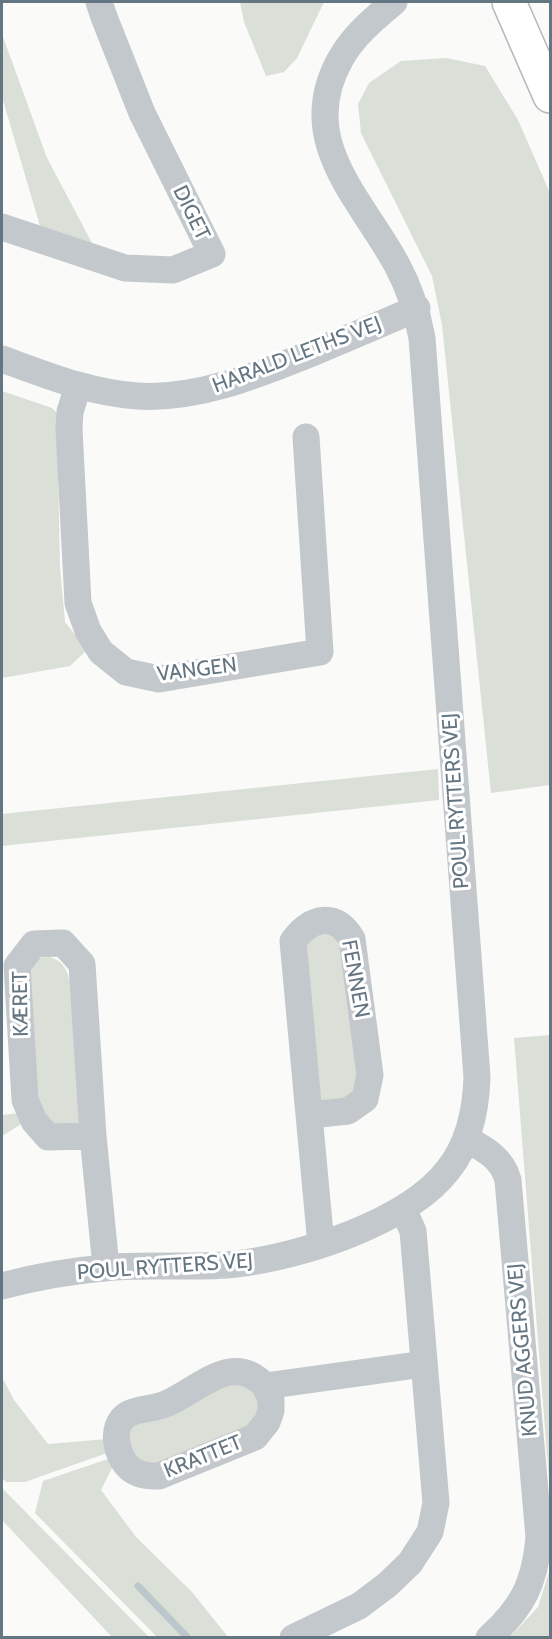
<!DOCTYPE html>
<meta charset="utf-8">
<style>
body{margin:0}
#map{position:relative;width:552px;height:1639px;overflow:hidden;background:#fafaf8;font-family:Cabin,sans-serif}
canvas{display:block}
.frame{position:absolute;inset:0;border:3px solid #657683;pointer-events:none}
</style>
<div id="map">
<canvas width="552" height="1639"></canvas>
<div class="frame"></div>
</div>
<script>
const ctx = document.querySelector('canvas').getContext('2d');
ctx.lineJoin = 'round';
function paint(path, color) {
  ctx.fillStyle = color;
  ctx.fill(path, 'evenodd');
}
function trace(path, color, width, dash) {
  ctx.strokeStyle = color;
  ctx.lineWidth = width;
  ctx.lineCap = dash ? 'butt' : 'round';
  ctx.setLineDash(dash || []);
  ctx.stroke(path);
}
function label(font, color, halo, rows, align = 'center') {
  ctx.font = font + ' Cabin,sans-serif';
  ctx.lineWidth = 6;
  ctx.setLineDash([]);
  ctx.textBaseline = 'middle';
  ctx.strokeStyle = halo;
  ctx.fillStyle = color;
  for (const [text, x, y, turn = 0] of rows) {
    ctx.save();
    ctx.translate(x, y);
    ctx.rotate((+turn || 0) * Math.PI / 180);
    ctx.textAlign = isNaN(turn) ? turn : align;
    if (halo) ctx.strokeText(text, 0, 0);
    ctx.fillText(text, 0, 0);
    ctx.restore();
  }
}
paint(new Path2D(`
 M 240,2 L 324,2 L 297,58 L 284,72 L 266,76 L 244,22 Z
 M 2,34 L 47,158 L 92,243 L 40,226 L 2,97 Z
 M 446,58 L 485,66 L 518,120 L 550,193 L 550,785 L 491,793 L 442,325 L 432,276 L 361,133 L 358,104 L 369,83 L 401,61 Z
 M 2,391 L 52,408 L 57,413 L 60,567 L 65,622 L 87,650 L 70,666 L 2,678 Z
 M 438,769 L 439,800 L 2,846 L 2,814 Z
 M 331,932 L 343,942 L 360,1077 L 352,1099 L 321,1101 L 304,941 L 312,934 Z
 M 49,957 C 63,960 67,970 70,982 L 84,1115 L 77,1125 L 69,1128 L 40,1120 L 26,968 L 41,958 Z
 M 550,1035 L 550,1492 L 514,1038 Z
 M 19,1113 L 23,1123 L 2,1136 L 2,1115 Z
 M 2,1377 L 14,1400 L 48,1444 L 107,1439 L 110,1452 L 25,1482 L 6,1482 L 2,1478 Z
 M 233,1381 L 257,1390 L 260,1408 L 245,1431 L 168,1467 L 132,1459 L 127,1438 L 133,1424 Z
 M 111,1458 L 114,1464 L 101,1490 L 136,1537 L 192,1592 L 228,1637 L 157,1637 L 35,1513 L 43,1481 Z
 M 2,1488 L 149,1637 L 112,1637 L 2,1520 Z
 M 550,1569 L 550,1637 L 510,1637 L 538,1607 Z`), '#dadfd7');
trace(new Path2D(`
 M 138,1586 L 188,1638`), '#bbc7cb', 7);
const major = new Path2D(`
 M 509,2 L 550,96`);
trace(major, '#b5babe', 36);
trace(new Path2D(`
 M 2,227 L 125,268 L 173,270 L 212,254 L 142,113 L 104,17 L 99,2
 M 2,359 C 46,375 90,393 137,396 C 198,400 257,375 312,353 C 347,338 382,324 417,308
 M 78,386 L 70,412 L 69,429 L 78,603 L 88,631 L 101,652 L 126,672 L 159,679 L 320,652 L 306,437
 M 310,1115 L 348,1111 L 365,1099 L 370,1075 L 352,939 C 335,911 311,917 293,941 L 320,1234 L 323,1243
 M 93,1136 L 48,1137 L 34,1121 L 25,1100 L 17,966 L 34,944 L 63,943 L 82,964 L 93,1136 L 106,1267
 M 466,1139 C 485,1149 502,1158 508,1180 L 539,1537 C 535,1583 523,1607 489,1638
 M 2,1286 C 35,1277 70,1271 104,1268 C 148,1263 192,1269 236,1264 C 300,1257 408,1222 448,1170 C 469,1144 476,1110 477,1077 L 422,338 C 417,311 410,289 397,265 C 361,198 294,140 341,58 C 354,35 375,18 394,2
 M 265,1386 L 271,1399 L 271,1411 L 267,1422 L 255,1437 L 159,1476 C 150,1476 141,1476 132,1470 C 117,1460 108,1426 128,1414 C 139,1408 156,1409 168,1403 C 201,1388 233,1351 265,1386 L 424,1364
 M 293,1638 L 359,1606 L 387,1585 L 410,1563 L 430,1532 L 436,1503 L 413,1231 L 403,1209`), '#c3c8cc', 27);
trace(major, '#fff', 33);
label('21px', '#657683', '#fff', [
 ["DIGET",191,213,64],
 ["HARALD LETHS VEJ",297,355,-21],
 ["VANGEN",197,670,-7],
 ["POUL RYTTERS VEJ",456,801,-94],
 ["FENNEN",355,979,80],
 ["KÆRET",21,1004,-91],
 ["POUL RYTTERS VEJ",165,1267,-4],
 ["KNUD AGGERS VEJ",523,1350,-95],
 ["KRATTET",203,1457,-22]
]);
</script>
